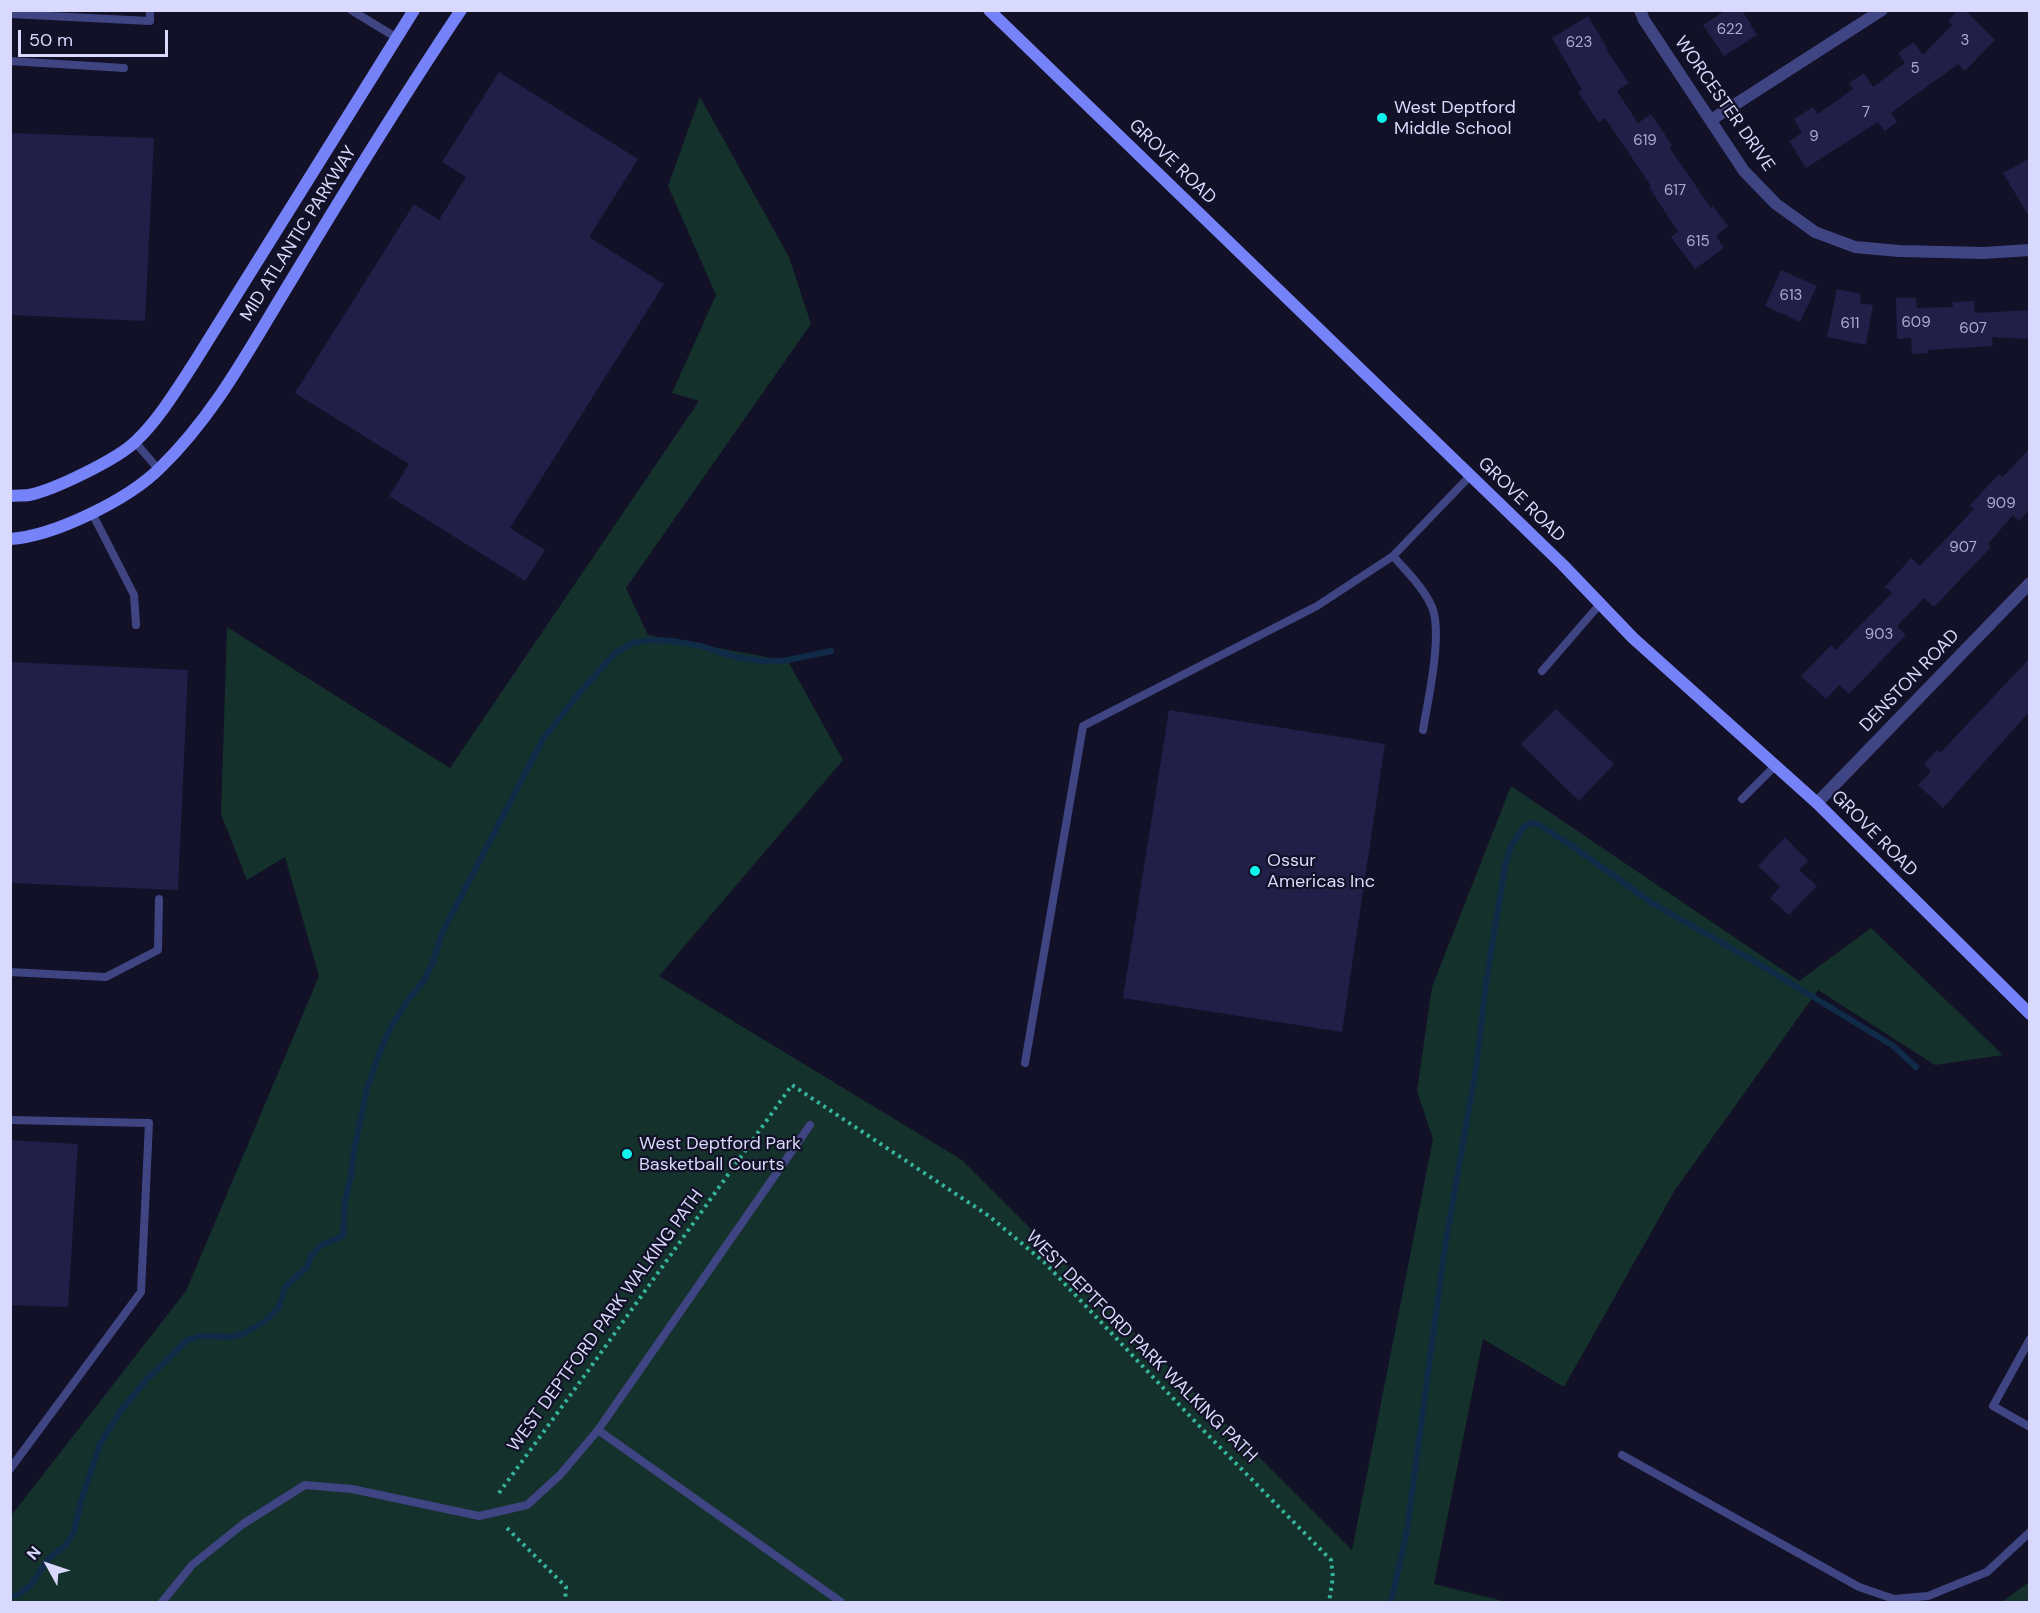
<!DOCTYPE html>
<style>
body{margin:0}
#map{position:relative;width:2040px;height:1613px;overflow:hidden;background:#121127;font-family:"DM Sans",sans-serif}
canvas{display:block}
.frame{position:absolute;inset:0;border:12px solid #d9d9fd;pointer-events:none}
.north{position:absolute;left:18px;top:1535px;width:60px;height:60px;-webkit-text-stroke:4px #121127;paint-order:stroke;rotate:310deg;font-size:16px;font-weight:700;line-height:24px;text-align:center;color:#d9d9fd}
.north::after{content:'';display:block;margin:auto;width:21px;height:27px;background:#d9d9fd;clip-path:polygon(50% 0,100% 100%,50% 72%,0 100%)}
.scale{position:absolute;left:18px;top:30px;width:150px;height:27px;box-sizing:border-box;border:3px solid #d9d9fd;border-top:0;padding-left:8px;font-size:18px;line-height:21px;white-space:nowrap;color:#d9d9fd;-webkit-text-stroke:4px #121127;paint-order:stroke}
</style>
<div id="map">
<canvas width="2040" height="1613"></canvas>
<div class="frame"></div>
<div class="north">N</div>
<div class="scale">50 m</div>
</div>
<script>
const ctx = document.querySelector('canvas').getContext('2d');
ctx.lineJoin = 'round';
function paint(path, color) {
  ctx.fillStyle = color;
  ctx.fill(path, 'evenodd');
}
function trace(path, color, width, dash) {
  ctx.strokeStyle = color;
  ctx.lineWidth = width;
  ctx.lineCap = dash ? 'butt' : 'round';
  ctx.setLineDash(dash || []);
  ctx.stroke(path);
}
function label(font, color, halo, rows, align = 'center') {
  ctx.font = font + ' "DM Sans",sans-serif';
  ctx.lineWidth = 4.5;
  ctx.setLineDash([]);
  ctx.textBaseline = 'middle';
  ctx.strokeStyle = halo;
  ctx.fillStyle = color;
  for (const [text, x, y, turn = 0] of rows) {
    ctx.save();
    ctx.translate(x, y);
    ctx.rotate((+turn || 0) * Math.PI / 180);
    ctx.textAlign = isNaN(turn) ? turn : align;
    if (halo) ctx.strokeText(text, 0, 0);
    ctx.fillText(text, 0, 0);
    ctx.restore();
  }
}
paint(new Path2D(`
 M 700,97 L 789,257 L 811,324 L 626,588 L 648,635 L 788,661 L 843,760 L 659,976 L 962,1160 L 1352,1550 L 1433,1139 L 1417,1091 L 1432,987 L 1511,786 L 1799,981 L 1871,928 L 2003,1055 L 1935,1065 L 1818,990 L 1675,1190 L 1564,1387 L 1483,1339 L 1434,1584 L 1507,1602 L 11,1602 L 10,1517 L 186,1291 L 319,976 L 285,857 L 247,880 L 221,814 L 227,627 L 450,768 L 699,401 L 672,393 L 716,295 L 668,186 Z
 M 2029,1582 L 2029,1602 L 2002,1602 Z`), '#14312c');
trace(new Path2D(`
 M 10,1597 L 19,1594 L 31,1585 L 48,1559 L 66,1545 L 74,1532 L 81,1501 L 100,1444 L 120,1412 L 146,1380 L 186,1341 L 199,1336 L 231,1337 L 243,1334 L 264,1322 L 279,1307 L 285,1287 L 307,1267 L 311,1256 L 320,1246 L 343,1236 L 345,1201 L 351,1176 L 354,1151 L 367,1088 L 379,1054 L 391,1027 L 408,1000 L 425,979 L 433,962 L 442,933 L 543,739 L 581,691 L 615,653 L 633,643 L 650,640 L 672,641 L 701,646 L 735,657 L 762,661 L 783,661 L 831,651
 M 1391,1602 L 1407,1530 L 1445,1246 L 1476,1069 L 1486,983 L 1505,866 L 1511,846 L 1524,827 L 1530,823 L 1538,824 L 1575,848 L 1652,903 L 1759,964 L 1892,1045 L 1916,1067`), '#0f2b48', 6);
paint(new Path2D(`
 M 1726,10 L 1742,10 L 1757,35 L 1724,56 L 1703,25 Z
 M 1958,10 L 1965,10 L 1995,40 L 1965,71 L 1958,64 L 1891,113 L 1897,122 L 1885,131 L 1878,122 L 1806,168 L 1789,141 L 1802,133 L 1794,119 L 1813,107 L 1818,114 L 1853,89 L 1849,83 L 1864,73 L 1873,87 L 1905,63 L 1898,53 L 1914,42 L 1923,55 L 1952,25 L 1948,21 Z
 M 1588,16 L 1607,48 L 1606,49 L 1629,83 L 1617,91 L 1638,123 L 1651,114 L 1672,145 L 1669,147 L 1711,208 L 1713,206 L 1728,226 L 1716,236 L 1724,248 L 1695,269 L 1671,237 L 1678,232 L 1649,187 L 1651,186 L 1605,118 L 1599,123 L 1578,92 L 1582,90 L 1552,38 Z
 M 499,72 L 638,159 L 589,237 L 664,284 L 510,528 L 545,550 L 525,581 L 389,496 L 409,464 L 295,393 L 414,204 L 439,220 L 466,177 L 442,162 Z
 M 10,133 L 154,138 L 145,321 L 10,315 Z
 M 2030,158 L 2030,218 L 2003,173 Z
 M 1781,270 L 1817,286 L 1800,322 L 1765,306 Z
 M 1837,289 L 1861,294 L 1860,303 L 1873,305 L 1866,345 L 1827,337 Z
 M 1896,298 L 1916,298 L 1917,308 L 1953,307 L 1952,302 L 1974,301 L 1975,313 L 2030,310 L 2030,339 L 1992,337 L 1993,346 L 1928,350 L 1928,353 L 1912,354 L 1911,338 L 1897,339 Z
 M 2030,448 L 2030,509 L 2019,521 L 2013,515 L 1988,544 L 1991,547 L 1934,607 L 1924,598 L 1897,626 L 1906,635 L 1849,694 L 1839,685 L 1826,699 L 1801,676 L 1831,645 L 1836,650 L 1892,593 L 1885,587 L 1911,558 L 1920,566 L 1974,509 L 1969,506 L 1999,474 L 2003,477 Z
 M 2030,658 L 2030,711 L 1943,808 L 1918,785 L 1931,771 L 1924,764 L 1937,750 L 1940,753 Z
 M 10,662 L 188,670 L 178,890 L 10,883 Z
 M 1556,709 L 1614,764 L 1579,801 L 1521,744 Z
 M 1169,710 L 1385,744 L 1342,1032 L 1123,998 Z
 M 1785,837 L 1808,861 L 1799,870 L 1817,886 L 1789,915 L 1770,898 L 1780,887 L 1758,866 Z
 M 10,1140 L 78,1144 L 68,1307 L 10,1305 Z`), '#211e47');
trace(new Path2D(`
 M 499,1493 L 585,1375 L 792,1085 L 989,1216 L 1044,1262 L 1205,1432 L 1331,1560 L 1333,1577 L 1329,1602
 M 507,1528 L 566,1587 L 565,1602`), '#36b49c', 4, [3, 4.5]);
trace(new Path2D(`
 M 351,10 L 397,38
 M 10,14 L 150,21 L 150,10
 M 10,61 L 124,68
 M 135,442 L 159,470
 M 92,513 L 134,595 L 136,625
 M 1393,556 C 1406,571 1424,588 1432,607 C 1443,634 1428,700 1423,730
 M 1542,671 L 1600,604
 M 1742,799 L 1776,765
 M 10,972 L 106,977 L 158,950 L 159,899
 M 1025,1063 L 1083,726 L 1317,606 L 1393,556 L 1470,476
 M 10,1120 L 149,1123 L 141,1292 L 10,1469
 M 2030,1339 L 1993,1406 L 2030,1427
 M 598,1430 L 810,1125
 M 1622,1455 L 1859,1587 L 1894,1599 L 1928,1596 L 1987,1572 L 2030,1532
 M 162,1602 L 192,1565 L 243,1524 L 305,1485 L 352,1489 L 479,1516 L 527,1505 L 560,1475 L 598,1430 L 841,1602`), '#3f4583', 8);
trace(new Path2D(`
 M 1640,10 L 1644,20 L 1744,171 L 1776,204 L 1815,232 L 1855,247 L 1899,251 L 1983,253 L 2030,250
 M 1711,120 L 1882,10
 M 1817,803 L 2030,583`), '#3f4583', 12);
trace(new Path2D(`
 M 989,10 L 1563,565 L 1633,638 L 1817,803 L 2030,1014
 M 10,496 C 17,495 23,496 29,495 C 54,490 118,459 136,441 C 159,419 177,389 194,363 L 414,10
 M 10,539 C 55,536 129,499 160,468 C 216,414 252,344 292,279 C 346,189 402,98 461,10`), '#7582f8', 12);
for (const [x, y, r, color] of [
 [1382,118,6,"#0ff3ed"],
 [1255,871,6,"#0ff3ed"],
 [627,1154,6,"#0ff3ed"]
]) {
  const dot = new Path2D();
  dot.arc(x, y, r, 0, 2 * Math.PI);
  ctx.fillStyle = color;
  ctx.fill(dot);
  trace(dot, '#121127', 2);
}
label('15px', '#abaad0', null, [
 ["622",1730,30],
 ["3",1965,41],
 ["623",1579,43],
 ["5",1915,69],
 ["7",1866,113],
 ["9",1814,137],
 ["619",1645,141],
 ["617",1675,191],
 ["615",1698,242],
 ["613",1791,296],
 ["609",1916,323],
 ["611",1850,324],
 ["607",1973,329],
 ["909",2001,504],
 ["907",1963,548],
 ["903",1879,635]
]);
label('18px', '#d9d9fd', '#121127', [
 ["WORCESTER DRIVE",1724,104,55],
 ["GROVE ROAD",1172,162,44],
 ["MID ATLANTIC PARKWAY",299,234,-58],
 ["GROVE ROAD",1521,500,44],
 ["DENSTON ROAD",1910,681,-46],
 ["GROVE ROAD",1874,834,45],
 ["WEST DEPTFORD PARK WALKING PATH",606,1321,-54],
 ["WEST DEPTFORD PARK WALKING PATH",1141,1347,45]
]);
label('18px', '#d9d9fd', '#121127', [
 ["West Deptford",1394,108],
 ["Middle School",1394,129],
 ["Ossur",1267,861],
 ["Americas Inc",1267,882],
 ["West Deptford Park",639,1144],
 ["Basketball Courts",639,1165]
], 'left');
</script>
